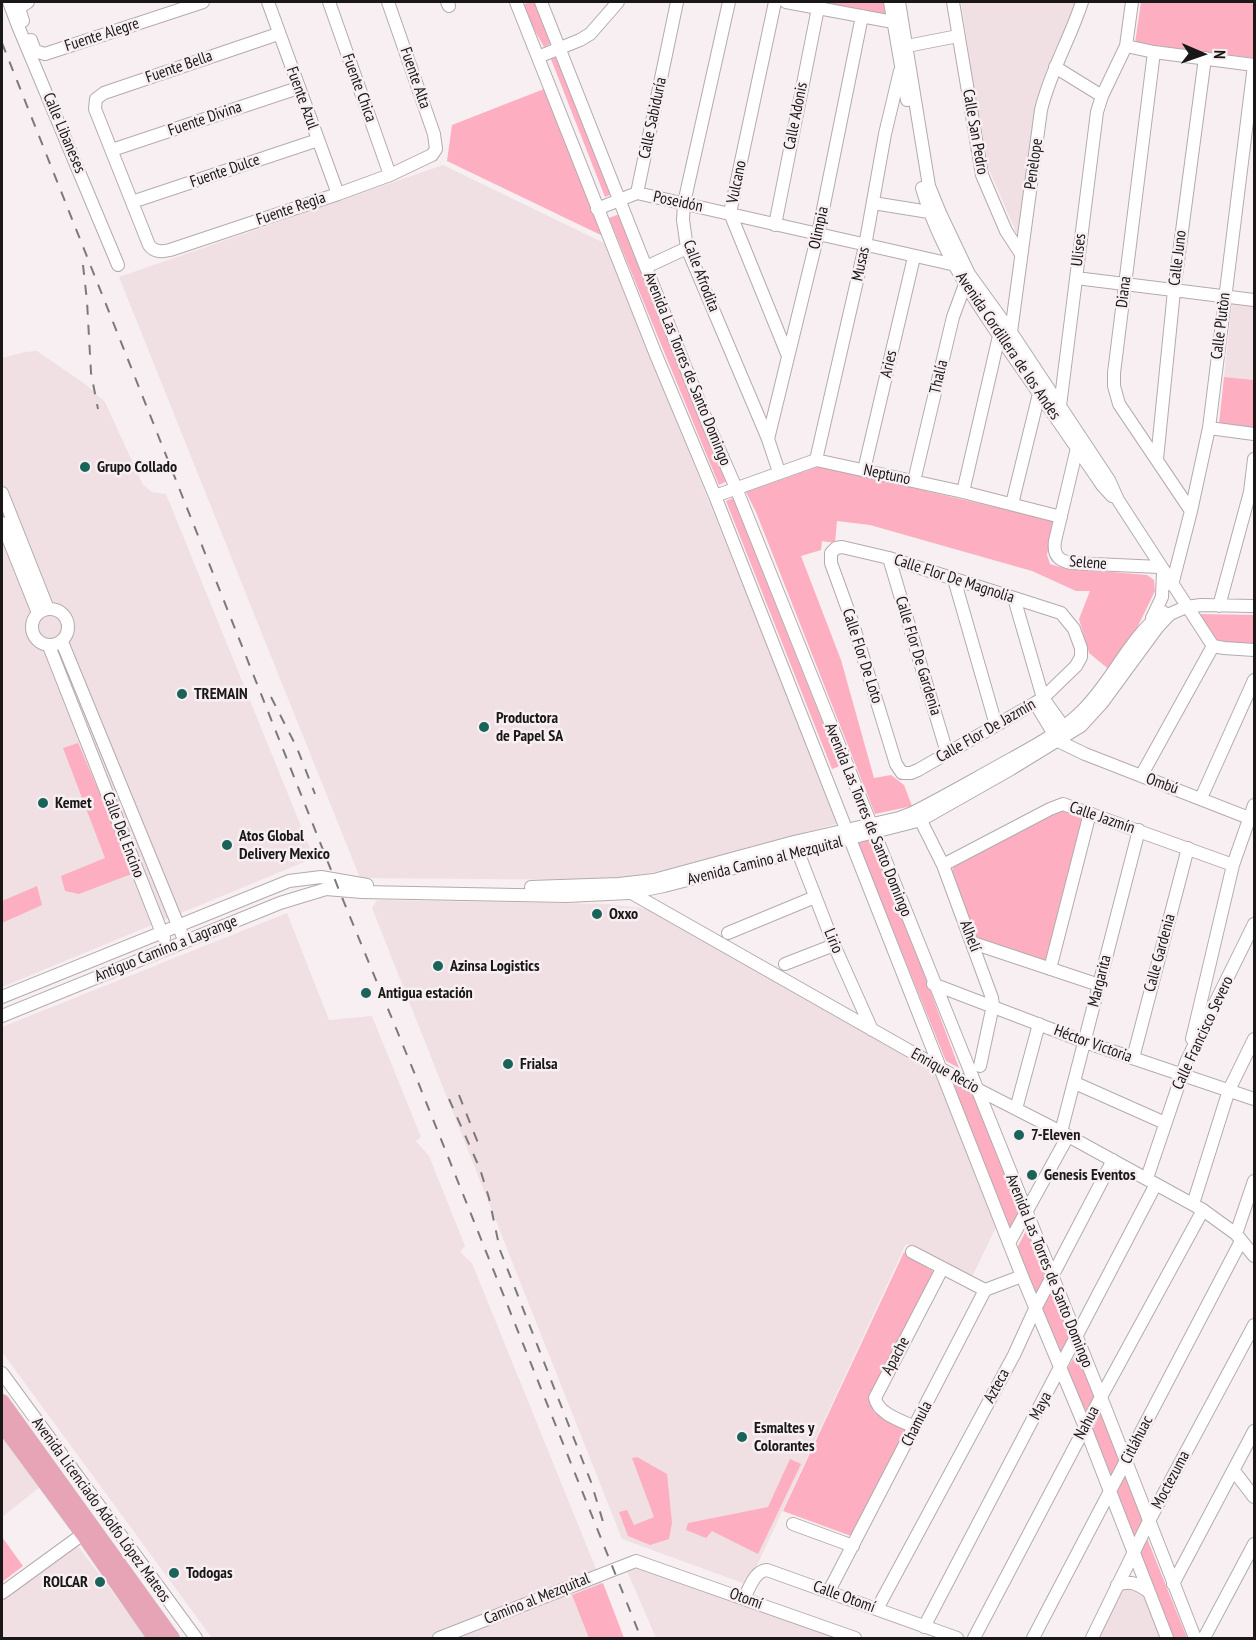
<!DOCTYPE html>
<meta charset="utf-8">
<style>
body{margin:0}
#map{position:relative;width:1256px;height:1640px;overflow:hidden;background:#f7eff1;font-family:"PT Sans Narrow",sans-serif}
canvas{display:block}
.frame{position:absolute;inset:0;border:3px solid #191717;pointer-events:none}
.north{position:absolute;left:1172px;top:24px;width:60px;height:60px;-webkit-text-stroke:4px #f7eff1;paint-order:stroke;rotate:92deg;font-size:16px;font-weight:700;line-height:24px;text-align:center;color:#191717}
.north::after{content:'';display:block;margin:auto;width:21px;height:27px;background:#191717;clip-path:polygon(50% 0,100% 100%,50% 72%,0 100%)}
</style>
<div id="map">
<canvas width="1256" height="1640"></canvas>
<div class="frame"></div>
<div class="north">N</div>
</div>
<script>
const ctx = document.querySelector('canvas').getContext('2d');
ctx.lineJoin = 'round';
function paint(path, color) {
  ctx.fillStyle = color;
  ctx.fill(path, 'evenodd');
}
function trace(path, color, width, dash) {
  ctx.strokeStyle = color;
  ctx.lineWidth = width;
  ctx.lineCap = dash ? 'butt' : 'round';
  ctx.setLineDash(dash || []);
  ctx.stroke(path);
}
function label(font, color, halo, rows, align = 'center') {
  ctx.font = font + ' "PT Sans Narrow",sans-serif';
  ctx.lineWidth = 5;
  ctx.setLineDash([]);
  ctx.textBaseline = 'middle';
  ctx.strokeStyle = halo;
  ctx.fillStyle = color;
  for (const [text, x, y, turn = 0] of rows) {
    ctx.save();
    ctx.translate(x, y);
    ctx.rotate((+turn || 0) * Math.PI / 180);
    ctx.textAlign = isNaN(turn) ? turn : align;
    if (halo) ctx.strokeText(text, 0, 0);
    ctx.fillText(text, 0, 0);
    ctx.restore();
  }
}
paint(new Path2D(`
 M 961,2 L 1079,2 L 1038,114 L 1019,239 L 985,160 Z
 M 443,165 L 604,243 L 839,823 L 679,868 L 608,880 L 360,878 L 119,277 Z
 M 1232,303 L 1254,306 L 1254,380 L 1224,377 Z
 M 37,351 L 85,384 L 105,402 L 143,485 L 152,492 L 166,494 L 314,858 L 2,987 L 2,358 L 25,352 Z
 M 377,900 L 608,904 L 648,909 L 938,1071 L 997,1225 L 972,1277 L 906,1244 L 748,1585 L 622,1539 L 372,908 Z
 M 287,913 L 329,1020 L 372,1016 L 421,1137 L 416,1141 L 429,1156 L 465,1246 L 460,1252 L 472,1263 L 624,1638 L 212,1638 L 2,1352 L 2,1027 Z
 M 2,1434 L 40,1487 L 2,1517 Z
 M 78,1546 L 147,1638 L 2,1638 L 2,1601 Z
 M 633,1568 L 653,1571 L 838,1638 L 656,1638 L 627,1571 Z
 M 1123,1588 L 1144,1590 L 1163,1638 L 1097,1638 Z`), '#f0e0e3');
paint(new Path2D(`
 M 529,2 L 536,2 L 552,43 L 544,47 L 521,6 Z
 M 822,2 L 889,2 L 889,15 Z
 M 1141,2 L 1254,2 L 1254,58 L 1135,43 Z
 M 557,56 L 612,194 L 605,197 L 551,59 Z
 M 544,89 L 605,237 L 447,161 L 452,125 Z
 M 622,213 L 727,481 L 719,485 L 609,218 Z
 M 1224,377 L 1254,380 L 1254,428 L 1219,424 Z
 M 820,466 L 1054,521 L 1047,555 L 1050,564 L 1063,568 L 1147,575 L 1154,580 L 1155,591 L 1135,632 L 1111,671 L 1089,653 L 1079,619 L 1090,591 L 1076,591 L 1032,571 L 870,525 L 837,521 L 835,543 L 822,541 L 821,550 L 801,556 L 841,660 L 874,778 L 891,775 L 904,785 L 912,806 L 875,814 L 756,512 L 746,492 Z
 M 733,498 L 840,766 L 832,769 L 726,501 Z
 M 1195,614 L 1254,615 L 1254,646 L 1220,644 Z
 M 78,743 L 134,873 L 79,894 L 65,891 L 61,876 L 105,858 L 63,748 Z
 M 1060,808 L 1085,814 L 1051,962 L 1045,964 L 979,941 L 975,937 L 951,874 L 954,865 Z
 M 874,839 L 959,1068 L 946,1061 L 857,842 Z
 M 37,886 L 42,905 L 2,923 L 2,901 Z
 M 949,1077 L 974,1092 L 1024,1215 L 1013,1236 Z
 M 1028,1227 L 1048,1278 L 1038,1298 L 1017,1248 Z
 M 904,1252 L 934,1272 L 870,1396 L 874,1412 L 906,1428 L 908,1431 L 851,1536 L 783,1511 Z
 M 1051,1287 L 1073,1341 L 1063,1362 L 1042,1310 Z
 M 1077,1352 L 1096,1398 L 1086,1418 L 1066,1371 Z
 M 1101,1412 L 1122,1463 L 1111,1482 L 1091,1433 Z
 M 637,1457 L 667,1474 L 672,1523 L 669,1539 L 650,1545 L 628,1536 L 619,1512 L 627,1510 L 634,1525 L 654,1517 L 632,1458 Z
 M 790,1459 L 801,1464 L 758,1554 L 712,1531 L 706,1538 L 686,1530 L 688,1523 L 768,1507 Z
 M 1126,1473 L 1145,1521 L 1135,1543 L 1115,1494 Z
 M 1146,1536 L 1187,1638 L 1169,1638 L 1136,1554 Z
 M 2,1537 L 23,1566 L 2,1582 Z
 M 603,1583 L 624,1638 L 589,1638 L 572,1595 Z`), '#fdaec1');
const minor = new Path2D(`
 M 9,2 L 18,26 L 118,265
 M 268,2 L 338,194
 M 329,2 L 390,175
 M 447,2 L 449,6
 M 516,2 L 656,355 L 715,496 L 1022,1276 L 1085,1427 L 1167,1638
 M 541,2 L 708,424 L 736,488 L 1101,1397 L 1195,1638
 M 729,2 L 684,203 L 683,220 L 687,248 L 768,439 L 779,472
 M 775,2 L 730,213 L 788,356
 M 786,2 L 893,22
 M 890,2 L 907,100
 M 899,2 L 929,186 L 940,213 L 969,274 L 1011,332 L 1109,480 L 1118,500 L 1213,646 L 1224,648 L 1254,650
 M 953,2 L 982,175 L 1006,231 L 1021,254
 M 23,21 L 19,8 L 28,2
 M 278,34 L 104,93 L 96,99 L 95,109 L 149,245 C 154,252 161,252 170,250 L 338,194 L 390,175 L 432,155 L 436,149 L 434,134 L 388,2
 M 31,40 L 35,51 L 45,54 L 203,2
 M 907,46 L 958,36
 M 1126,46 L 1154,52 L 1254,65
 M 1154,52 L 1114,373 L 1114,386 L 1119,404 L 1191,511
 M 538,57 L 580,40 L 590,34 L 618,2
 M 1055,67 L 1102,96
 M 112,150 L 298,88
 M 922,188 C 940,250 976,303 1013,356 C 1043,399 1073,442 1102,485 L 1112,496
 M 637,193 L 960,266
 M 637,193 L 677,2
 M 132,202 L 318,140
 M 873,203 L 929,212
 M 597,209 L 637,193
 M 775,225 L 818,8
 M 646,267 L 687,248
 M 1076,278 L 1254,300
 M 1011,332 L 1041,110 C 1050,72 1070,39 1082,2
 M 1060,406 L 1097,112 L 1102,96 L 1126,46 L 1132,2
 M 1209,428 L 1254,434
 M 768,439 L 818,234 L 862,16
 M 1077,448 L 1055,541 C 1053,555 1058,561 1072,563 L 1160,567
 M 1157,459 L 1174,291 L 1205,58
 M 816,460 L 865,246 L 885,134 L 900,71
 M 864,470 L 914,257
 M 914,481 L 953,317 L 967,279
 M 963,492 L 999,336
 M 2,493 L 48,609
 M 715,496 L 816,460 L 963,492 L 1061,517
 M 1012,504 L 1039,394
 M 2,523 L 38,613
 M 842,547 L 889,558 L 1061,613 L 1074,629 L 1081,648 L 1081,657 L 1076,666 L 1043,698 L 1035,703 L 918,770 L 911,773 L 902,773 L 896,764 L 852,621 L 831,563 L 831,553 L 836,548 Z
 M 889,558 L 947,753
 M 954,579 L 996,725
 M 1172,585 L 1191,511 L 1209,428 L 1254,65
 M 1014,598 L 1043,698 L 1068,733
 M 1219,606 L 1250,492 L 1254,459
 M32 627a18 18 0 1 1 36 0a18 18 0 1 1-36 0Z
 M 1152,618 L 1162,597 L 1163,572
 M 62,642 L 185,942
 M 49,646 L 164,938
 M 1035,703 L 1058,741 L 1085,754 L 1254,820
 M 1141,776 L 1213,646
 M 1201,798 L 1254,680
 M 918,815 L 943,865 L 992,998 L 993,1005 L 980,1066
 M 798,852 L 834,945 L 872,1030
 M 943,865 L 1050,809 L 1063,804 L 1233,865
 M 531,887 L 619,884 L 654,880 L 794,842 L 899,818 L 912,813 C 940,799 966,784 993,769 C 1023,752 1057,736 1082,711 C 1112,682 1129,638 1163,612
 M 628,891 L 975,1088 L 1061,1132 L 1203,1210 L 1236,1234 L 1254,1256
 M 728,933 L 815,897
 M 973,943 L 1099,985
 M 785,964 L 834,945
 M 1050,969 L 1090,813
 M 933,984 L 1085,1042 L 1254,1099
 M 2,997 L 289,881 L 321,877 L 367,885
 M 2,1016 L 280,903 L 326,889 L 362,892 L 567,896 L 629,893 L 664,886 L 921,820 L 1011,769 L 1081,726 L 1102,703 L 1157,628 L 1170,614 L 1186,607 L 1201,605 L 1254,606
 M 1192,1039 L 1233,865 L 1254,805
 M 1133,1058 L 1188,848
 M 1075,1083 L 1165,1123
 M 1016,1109 L 1039,1024
 M 1061,1132 L 1139,830
 M 1147,1178 L 1187,1060 L 1254,924
 M 1193,1204 L 1229,1090 L 1254,1039
 M 1236,1234 L 1254,1181
 M 1009,1243 L 1068,1136
 M 912,1252 L 985,1290
 M 2,1373 L 196,1638
 M 915,1427 C 902,1421 878,1414 875,1398 L 942,1269
 M 1234,1471 L 1254,1497
 M 793,1524 L 853,1546
 M 1173,1584 L 1254,1431
 M 1117,1585 C 1131,1580 1138,1584 1149,1592
 M 829,1591 L 985,1290 L 1022,1276
 M 2,1593 L 83,1534
 M 744,1598 C 750,1588 754,1571 767,1570 L 957,1638
 M 877,1609 L 1014,1355 L 1035,1309 L 1113,1160
 M 924,1627 L 1156,1184
 M 439,1638 L 636,1561 L 855,1638
 M 974,1638 L 1101,1397 L 1203,1210
 M 1033,1638 L 1241,1241
 M 1092,1638 L 1149,1521 L 1254,1325
 M 1204,1638 L 1254,1544`);
const major = new Path2D(`
 M 2,1402 L 172,1638
 M 2,1424 L 83,1534 L 155,1638`);
trace(minor, '#b3abad', 14);
trace(major, '#ccc', 16);
trace(minor, '#fff', 12);
trace(major, '#e7a4b6', 15);
trace(new Path2D(`
 M 2,43 L 339,890 L 416,1077 L 641,1638
 M 83,265 L 87,301 L 91,373 L 98,409
 M 271,697 L 297,748 L 315,794
 M 459,1095 L 478,1143
 M 449,1099 L 480,1169 L 489,1198 L 500,1250 L 591,1482 L 604,1525`), '#7d7879', 2, [10, 10]);
for (const [x, y, r, color] of [
 [85,467,6,"#19635b"],
 [182,694,6,"#19635b"],
 [484,727,6,"#19635b"],
 [43,803,6,"#19635b"],
 [227,845,6,"#19635b"],
 [597,914,6,"#19635b"],
 [438,966,6,"#19635b"],
 [366,993,6,"#19635b"],
 [508,1064,6,"#19635b"],
 [1019,1135,6,"#19635b"],
 [1032,1175,6,"#19635b"],
 [742,1437,6,"#19635b"],
 [174,1573,6,"#19635b"],
 [100,1582,6,"#19635b"]
]) {
  const dot = new Path2D();
  dot.arc(x, y, r, 0, 2 * Math.PI);
  ctx.fillStyle = color;
  ctx.fill(dot);
  trace(dot, '#f7eff1', 2);
}
label('16px', '#191717', '#f7eff1', [
 ["Fuente Alegre",102,35,-18],
 ["Fuente Bella",179,67,-19],
 ["Fuente Alta",415,78,71],
 ["Fuente Chica",359,88,70],
 ["Fuente Azul",302,98,70],
 ["Calle Adonis",796,116,-79],
 ["Calle Sabiduría",653,118,-78],
 ["Fuente Divina",205,119,-19],
 ["Calle San Pedro",975,132,80],
 ["Calle Libaneses",64,133,67],
 ["Penèlope",1034,164,-82],
 ["Fuente Dulce",225,171,-19],
 ["Vulcano",737,182,-78],
 ["Poseidón",678,202,12],
 ["Fuente Regia",291,209,-19],
 ["Olimpia",819,228,-78],
 ["Ulises",1079,250,-84],
 ["Calle Juno",1178,258,-83],
 ["Musas",861,264,-78],
 ["Calle Afrodita",701,276,69],
 ["Diana",1124,292,-83],
 ["Calle Plutòn",1221,326,-83],
 ["Avenida Cordillera de los Andes",1008,346,56],
 ["Aries",889,364,-77],
 ["Avenida Las Torres de Santo Domingo",687,369,68],
 ["Thalía",939,377,-77],
 ["Neptuno",887,475,12],
 ["Selene",1088,563,4],
 ["Calle Flor De Magnolia",954,579,18],
 ["Calle Flor De Loto",862,656,72],
 ["Calle Flor De Gardenia",918,656,73],
 ["Calle Flor De Jazmín",986,731,-30],
 ["Ombú",1162,784,20],
 ["Calle Jazmín",1102,818,19],
 ["Avenida Las Torres de Santo Domingo",868,820,68],
 ["Calle Del Encino",123,835,69],
 ["Avenida Camino al Mezquital",765,861,-14],
 ["Alhelí",970,936,69],
 ["Lirio",833,941,67],
 ["Antiguo Camino a Lagrange",166,949,-22],
 ["Calle Gardenia",1160,953,-75],
 ["Margarita",1100,981,-76],
 ["Calle Francisco Severo",1203,1033,-65],
 ["Héctor Victoria",1093,1044,20],
 ["Enrique Recio",945,1071,29],
 ["Avenida Las Torres de Santo Domingo",1049,1271,68],
 ["Apache",896,1356,-62],
 ["Azteca",997,1386,-62],
 ["Maya",1041,1406,-62],
 ["Nahua",1087,1423,-62],
 ["Chamula",917,1424,-63],
 ["Citláhuac",1137,1440,-63],
 ["Moctezuma",1171,1480,-62],
 ["Avenida Licenciado Adolfo López Mateos",101,1510,54],
 ["Calle Otomí",844,1597,20],
 ["Camino al Mezquital",537,1599,-22],
 ["Otomí",746,1599,20]
]);
label('bold 16px', '#191717', '#f7eff1', [
 ["Grupo Collado",97,467],
 ["TREMAIN",194,694],
 ["Productora",496,718],
 ["de Papel SA",496,736],
 ["Kemet",55,803],
 ["Atos Global",239,836],
 ["Delivery Mexico",239,854],
 ["Oxxo",609,914],
 ["Azinsa Logistics",450,966],
 ["Antigua estación",378,993],
 ["Frialsa",520,1064],
 ["7-Eleven",1031,1135],
 ["Genesis Eventos",1044,1175],
 ["Esmaltes y",754,1428],
 ["Colorantes",754,1446],
 ["Todogas",186,1573],
 ["ROLCAR",88,1582,"right"]
], 'left');
</script>
